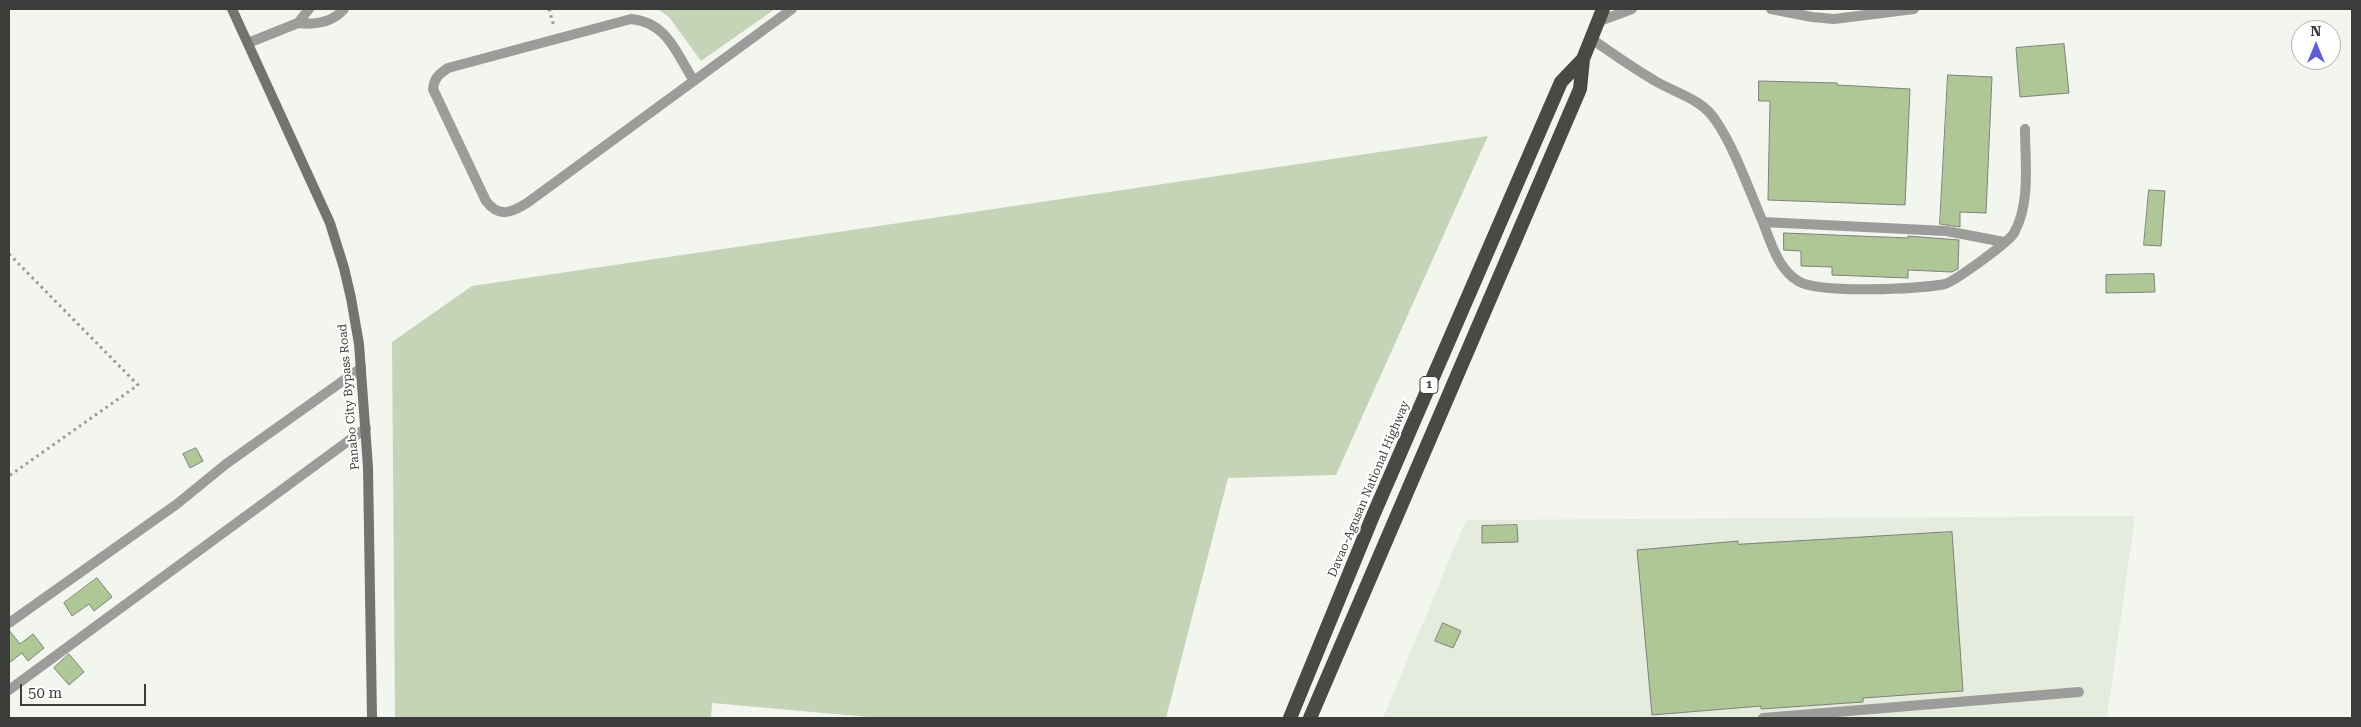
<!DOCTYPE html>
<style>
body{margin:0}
#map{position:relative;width:2361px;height:727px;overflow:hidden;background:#f2f6ef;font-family:"Roboto Serif",serif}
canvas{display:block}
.frame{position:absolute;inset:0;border:10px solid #3b3d3a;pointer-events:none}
.north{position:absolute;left:2291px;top:20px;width:50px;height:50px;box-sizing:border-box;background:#fff;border:1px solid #b1b1b0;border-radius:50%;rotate:0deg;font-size:14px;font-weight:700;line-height:20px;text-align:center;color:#3b3d3a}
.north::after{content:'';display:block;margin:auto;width:18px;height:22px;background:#605ed7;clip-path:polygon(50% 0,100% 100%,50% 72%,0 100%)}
.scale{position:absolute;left:20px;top:684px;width:126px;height:22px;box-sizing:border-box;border:2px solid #3b3d3a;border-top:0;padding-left:6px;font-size:15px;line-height:18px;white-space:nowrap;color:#3b3d3a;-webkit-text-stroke:4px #fff;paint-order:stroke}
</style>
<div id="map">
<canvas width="2361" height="727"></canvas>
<div class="frame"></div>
<div class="north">N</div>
<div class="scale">50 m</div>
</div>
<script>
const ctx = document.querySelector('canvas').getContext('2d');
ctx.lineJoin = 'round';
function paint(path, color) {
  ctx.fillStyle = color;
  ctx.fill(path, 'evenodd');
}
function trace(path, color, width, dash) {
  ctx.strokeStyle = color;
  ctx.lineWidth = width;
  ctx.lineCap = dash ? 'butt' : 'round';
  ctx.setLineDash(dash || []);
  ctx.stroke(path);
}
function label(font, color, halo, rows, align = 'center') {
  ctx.font = font + ' "Roboto Serif",serif';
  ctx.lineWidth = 4;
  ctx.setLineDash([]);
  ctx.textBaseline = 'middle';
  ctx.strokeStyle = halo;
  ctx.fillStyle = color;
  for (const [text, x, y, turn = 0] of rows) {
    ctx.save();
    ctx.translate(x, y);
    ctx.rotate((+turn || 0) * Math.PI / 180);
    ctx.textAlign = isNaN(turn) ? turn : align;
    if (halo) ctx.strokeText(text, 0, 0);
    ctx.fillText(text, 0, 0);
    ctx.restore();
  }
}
paint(new Path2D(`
 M 2135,516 L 2107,718 L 1383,718 L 1466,520 Z`), '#e5ecde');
paint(new Path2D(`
 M 658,9 L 775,9 L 701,61 L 669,17 Z
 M 1488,136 L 1336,475 L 1228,478 L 1166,718 L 879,718 L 712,703 L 711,718 L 395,718 L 392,342 L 472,286 Z`), '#c5d4b6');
const building = new Path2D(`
 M 2064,44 L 2069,93 L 2020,97 L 2016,48 Z
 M 1948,75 L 1992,77 L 1986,213 L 1960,212 L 1960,227 L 1940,224 Z
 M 1759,81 L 1837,83 L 1837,85 L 1910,89 L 1905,205 L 1768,200 L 1770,101 L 1759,101 Z
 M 2149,190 L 2165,191 L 2161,246 L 2144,245 Z
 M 1784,233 L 1908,238 L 1908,236 L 1959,240 L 1958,269 L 1952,272 L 1908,270 L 1908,278 L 1832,275 L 1832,267 L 1801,266 L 1801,251 L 1784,250 Z
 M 2154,274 L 2155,292 L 2106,293 L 2106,275 Z
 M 196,448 L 203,461 L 190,468 L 183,454 Z
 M 1517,525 L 1518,542 L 1482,543 L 1482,526 Z
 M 1952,532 L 1963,691 L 1863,698 L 1863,702 L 1761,709 L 1761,706 L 1652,715 L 1637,550 L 1738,541 L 1738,544 Z
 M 97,578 L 112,597 L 94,611 L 89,604 L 72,616 L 64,603 Z
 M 1443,623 L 1461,631 L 1453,648 L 1435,641 Z
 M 9,630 L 20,644 L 33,634 L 44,648 L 28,661 L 22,653 L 9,663 Z
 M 69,654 L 84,672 L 69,685 L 54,668 Z`);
paint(building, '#afc696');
trace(building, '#7e817b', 1);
trace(new Path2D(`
 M 549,9 L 554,27
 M 9,254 L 138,385 L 9,476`), '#959893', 3, [2.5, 4]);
trace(new Path2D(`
 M 1771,9 L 1812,17 L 1834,19 L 1914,9
 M 1597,22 L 1632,9
 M 1590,38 C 1612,53 1634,69 1657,82 C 1678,94 1702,99 1716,121 C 1734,147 1749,190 1762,220 C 1771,242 1777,268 1798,281 C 1818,294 1920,289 1945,284 C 1955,281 2009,242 2014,233 C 2031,203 2025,161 2025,129
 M 1763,222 L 1946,231 L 2004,242
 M 1763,718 L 2079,692`), '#9c9d9a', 10);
trace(new Path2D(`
 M 298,23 C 315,25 332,23 344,9
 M 248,43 L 298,23 L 309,9
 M 694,81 C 676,53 667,22 631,19 L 448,68 C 439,74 434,78 433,89 L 486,201 C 499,218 511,213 527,203 L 792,9
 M 9,623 L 177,504 L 226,464 L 361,368
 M 9,690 L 366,428`), '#9c9d9a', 10);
trace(new Path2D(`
 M 232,9 L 330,223 L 344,268 L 351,298 L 359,344 L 368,467 L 372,718`), '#72746f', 10);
trace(new Path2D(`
 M 1290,718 L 1372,518 L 1561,82 L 1583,59
 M 1310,718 L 1580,89 L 1583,59 L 1603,9`), '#484a46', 14);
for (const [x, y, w] of [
 [1429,385,18]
]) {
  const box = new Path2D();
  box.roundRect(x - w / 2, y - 8.5, w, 17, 4);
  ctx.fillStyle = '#fff';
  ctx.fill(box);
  trace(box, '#3b3d3a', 1);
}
label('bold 11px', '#3b3d3a', null, [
 ["1",1429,385]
]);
label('12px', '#3b3d3a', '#fff', [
 ["Panabo City Bypass Road",349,397,-95],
 ["Davao-Agusan National Highway",1369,489,-67]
]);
</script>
